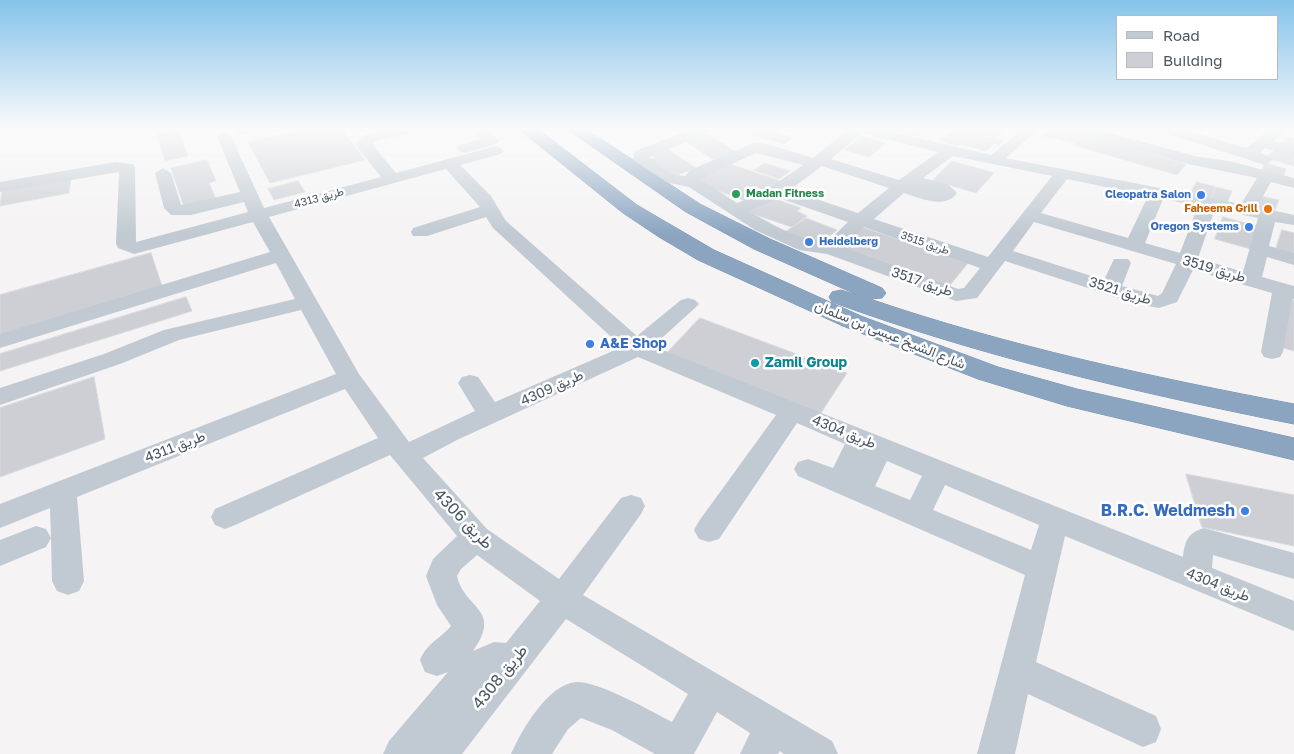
<!DOCTYPE html>
<meta charset="utf-8">
<style>
body{margin:0}
#map{position:relative;width:1294px;height:754px;overflow:hidden;background:#f5f3f3;font-family:"Golos Text",sans-serif}
canvas{display:block}
.legend{position:absolute;left:1116px;top:15px;width:162px;height:65px;box-sizing:border-box;background:#fff;border:1px solid #b7bbc0;margin:0;padding:6px 9px;list-style:none;font-size:15px;color:#4a5661}
.legend li{display:flex;align-items:center;gap:10px;height:25px}
.legend b{width:25px;border:1px solid #b7bbc0}
</style>
<div id="map">
<canvas width="1294" height="754"></canvas>
<ul class="legend">
<li><b style="height:6px;background:#c1cad2"></b>Road</li>
<li><b style="height:14px;background:#cdcfd5"></b>Building</li>
</ul>
</div>
<script>
const ctx = document.querySelector('canvas').getContext('2d');
ctx.lineJoin = 'round';
function paint(path, color) {
  ctx.fillStyle = color;
  ctx.fill(path, 'evenodd');
}
function trace(path, color, width, dash) {
  ctx.strokeStyle = color;
  ctx.lineWidth = width;
  ctx.lineCap = dash ? 'butt' : 'round';
  ctx.setLineDash(dash || []);
  ctx.stroke(path);
}
function label(font, color, halo, rows, align = 'center') {
  ctx.font = font + ' "Golos Text",Vazirmatn,sans-serif';
  ctx.lineWidth = 5;
  ctx.setLineDash([]);
  ctx.textBaseline = 'middle';
  ctx.strokeStyle = halo;
  ctx.fillStyle = color;
  for (const [text, x, y, turn = 0] of rows) {
    ctx.save();
    ctx.translate(x, y);
    ctx.rotate((+turn || 0) * Math.PI / 180);
    ctx.textAlign = isNaN(turn) ? turn : align;
    if (halo) ctx.strokeText(text, 0, 0);
    ctx.fillText(text, 0, 0);
    ctx.restore();
  }
}
const building = new Path2D(`
 M 244,129 L 271,129 L 239,135 L 237,130 Z
 M 308,129 L 341,129 L 365,160 L 270,183 L 248,142 Z
 M 900,129 L 916,129 L 922,131 L 917,136 L 898,131 Z
 M 954,129 L 960,129 L 974,133 L 958,146 L 939,141 Z
 M 966,129 L 1006,129 L 997,137 Z
 M 1052,129 L 1066,129 L 1186,164 L 1177,175 L 1073,145 L 1075,143 L 1043,136 Z
 M 179,130 L 188,156 L 165,161 L 157,134 Z
 M 974,133 L 1004,141 L 999,145 L 994,143 L 986,151 L 960,144 Z
 M 708,134 L 736,152 L 714,160 L 685,141 Z
 M 862,136 L 886,143 L 869,157 L 844,150 Z
 M 1288,137 L 1294,138 L 1294,150 L 1279,146 Z
 M 666,148 L 696,168 L 672,177 L 649,160 L 655,158 L 649,154 Z
 M 1275,150 L 1294,155 L 1294,166 L 1270,159 L 1268,156 Z
 M 207,160 L 216,181 L 209,183 L 216,199 L 184,207 L 171,168 Z
 M 952,161 L 994,173 L 976,193 L 933,180 Z
 M 724,162 L 781,181 L 754,201 L 745,201 L 699,183 L 699,178 Z
 M 765,163 L 790,171 L 779,179 L 754,170 Z
 M 1265,163 L 1286,169 L 1283,178 L 1261,173 Z
 M 71,179 L 69,193 L 0,206 L 2,191 Z
 M 298,181 L 305,192 L 274,200 L 268,189 Z
 M 1197,182 L 1216,187 L 1210,200 L 1190,194 Z
 M 1216,187 L 1232,191 L 1227,203 L 1211,199 Z
 M 1261,196 L 1279,200 L 1274,212 L 1256,207 Z
 M 770,197 L 801,208 L 797,211 L 807,216 L 792,227 L 747,212 Z
 M 1223,217 L 1257,226 L 1251,249 L 1215,239 Z
 M 806,218 L 837,230 L 814,248 L 784,233 Z
 M 862,227 L 968,263 L 946,290 L 836,250 Z
 M 1282,230 L 1294,233 L 1294,257 L 1275,252 Z
 M 151,253 L 162,286 L 0,335 L 0,295 Z
 M 186,297 L 192,311 L 0,371 L 0,354 Z
 M 1289,298 L 1294,300 L 1294,351 L 1280,347 Z
 M 700,318 L 847,373 L 819,416 L 666,354 Z
 M 94,377 L 105,439 L 0,477 L 0,408 Z
 M 1186,474 L 1294,495 L 1294,546 L 1202,527 Z`);
paint(building, '#cdcfd5');
trace(building, '#d7d9de', 1);
const highway = new Path2D(`
 M 519,129 L 538,129 L 637,205 L 714,250 L 861,316 L 998,367 L 1077,389 L 1294,438 L 1294,460 L 1067,406 L 978,379 L 843,326 L 698,260 L 659,237 L 623,213 Z
 M 567,129 L 586,129 L 700,204 L 770,239 L 882,288 L 886,293 L 882,298 L 870,299 C 1008,346 1151,377 1294,404 L 1294,424 C 1139,393 982,357 832,302 L 829,297 L 832,292 L 841,290 L 860,296 L 754,249 L 686,212 Z`);
trace(highway, '#7690ad', 1);
paint(new Path2D(`
 M 392,129 L 419,129 L 417,132 L 375,141 L 372,144 L 396,173 L 496,146 L 501,148 L 504,151 L 501,154 L 460,165 L 491,196 L 506,221 L 637,336 L 681,300 L 688,298 L 695,300 L 699,304 L 695,308 L 653,346 L 1183,557 C 1185,540 1188,533 1204,528 L 1294,553 L 1294,579 L 1213,555 L 1212,568 L 1294,601 L 1294,631 L 1065,536 L 1036,662 L 1156,716 L 1161,729 L 1156,742 L 1143,747 L 1028,694 L 1015,754 L 977,754 L 1025,575 L 798,476 L 794,469 L 798,462 L 808,459 L 833,468 L 845,444 L 797,423 L 719,539 L 709,542 L 699,539 L 694,530 L 699,521 L 776,415 L 638,357 L 457,440 L 423,458 L 487,529 L 559,579 L 621,498 L 631,495 L 641,498 L 645,506 L 641,514 L 583,595 L 832,741 L 838,754 L 784,754 L 780,751 L 778,754 L 740,754 L 750,733 L 717,712 L 694,754 L 655,754 L 612,730 L 581,718 L 568,729 L 552,754 L 511,754 C 521,731 548,684 576,682 C 598,681 651,711 672,722 L 688,694 L 566,619 L 462,754 L 383,754 L 389,741 L 448,672 L 437,676 L 425,672 L 420,660 C 427,643 440,639 451,626 L 437,605 L 426,576 L 433,559 L 457,536 L 390,455 L 235,525 L 225,529 L 215,525 L 211,517 L 215,509 L 378,438 L 345,389 L 77,497 L 84,581 L 79,591 L 68,595 L 57,591 L 52,581 L 51,538 L 46,547 L 0,566 L 0,540 L 36,526 L 46,529 L 51,538 L 50,508 L 0,528 L 0,504 L 336,374 L 301,310 L 179,340 L 120,364 L 0,405 L 0,388 L 104,354 L 164,330 L 295,299 L 276,263 L 0,348 L 0,334 L 270,252 L 253,222 L 134,254 L 118,248 L 116,244 L 119,172 L 0,192 L 0,182 L 115,162 L 133,164 L 135,167 L 136,242 L 248,212 L 244,202 L 191,215 L 171,215 L 164,208 L 155,173 L 163,168 L 171,173 L 181,205 L 240,192 L 217,136 L 219,133 L 224,132 L 231,136 L 264,208 L 381,177 L 355,144 L 365,135 ZM 446,169 L 480,207 L 413,228 L 411,232 L 413,236 L 427,236 L 486,217 L 493,228 L 622,347 L 495,402 L 478,377 L 470,375 L 462,377 L 458,383 L 475,411 L 409,442 L 359,374 L 269,217 ZM 887,461 L 922,476 L 910,500 L 875,486 ZM 945,485 L 1039,525 L 1031,550 L 933,510 ZM 477,555 L 540,601 L 506,643 L 494,642 L 473,651 C 503,609 465,610 457,576 L 461,569 Z
 M 470,129 L 486,129 L 499,141 L 496,144 L 465,153 L 460,151 L 457,148 L 460,145 L 480,139 Z
 M 692,129 L 712,129 L 710,132 L 649,157 L 671,174 L 685,176 L 690,170 L 754,143 L 767,144 L 813,158 L 848,129 L 880,129 L 991,155 L 1023,129 L 1039,129 L 1006,158 L 1241,204 L 1257,178 L 1188,164 L 1074,132 L 1072,129 L 1095,129 L 1195,156 L 1229,161 L 1294,178 L 1294,188 L 1271,182 L 1257,207 L 1294,215 L 1294,225 L 1275,222 L 1269,246 L 1294,253 L 1294,265 L 1267,257 L 1262,277 L 1294,286 L 1294,299 L 1292,299 L 1283,352 L 1280,357 L 1272,359 L 1264,357 L 1261,352 L 1272,293 L 1193,270 L 1177,302 L 1159,308 L 1137,304 L 1005,261 L 977,298 L 956,301 L 827,254 L 799,250 L 755,230 L 689,187 L 660,181 L 633,159 L 635,151 ZM 862,133 L 938,152 L 899,180 L 831,159 ZM 756,153 L 803,165 L 762,193 L 737,203 L 700,179 ZM 953,156 L 1052,176 L 988,257 L 874,219 L 904,193 C 920,198 945,210 957,193 L 948,184 L 923,178 ZM 822,166 L 889,188 L 858,213 L 790,190 ZM 1067,179 L 1148,196 L 1128,238 L 1041,213 ZM 779,198 L 848,222 L 826,243 C 798,239 772,225 749,211 ZM 1163,199 L 1198,206 L 1180,253 L 1145,243 ZM 1215,209 L 1258,218 L 1243,272 L 1198,258 ZM 1034,222 L 1176,264 L 1162,293 L 1158,296 L 1122,286 L 1131,263 L 1128,259 L 1114,259 L 1104,280 L 1013,251 ZM 864,227 L 980,268 L 964,288 L 958,289 L 843,247 Z
 M 738,129 L 762,129 L 789,136 L 792,139 L 784,144 L 740,132 Z
 M 1160,129 L 1182,129 L 1246,148 L 1270,129 L 1286,129 L 1274,141 L 1294,147 L 1294,157 L 1265,148 L 1260,153 L 1271,157 L 1273,160 L 1265,165 L 1162,132 Z`), '#c1cad2');
paint(highway, '#8ba5c1');
const sky = ctx.createLinearGradient(0, 0, 0, 234);
sky.addColorStop(0, '#85c3ea');
sky.addColorStop(0.55, '#fafafa');
sky.addColorStop(1, '#fafafa00');
ctx.fillStyle = sky;
ctx.fillRect(0, 0, 1294, 234);
for (const [x, y, r, color] of [
 [736,194,5,"#2e9e5b"],
 [1201,195,5,"#3f7fe0"],
 [1268,209,5,"#e8710a"],
 [1249,227,5,"#3f7fe0"],
 [809,242,5,"#3f7fe0"],
 [590,344,5,"#3f7fe0"],
 [755,363,5,"#0f9aa8"],
 [1245,511,5,"#3f7fe0"]
]) {
  const dot = new Path2D();
  dot.arc(x, y, r, 0, 2 * Math.PI);
  ctx.fillStyle = color;
  ctx.fill(dot);
  trace(dot, '#fff', 2);
}
label('bold 11px', '#27864d', '#fff', [
 ["Madan Fitness",746,194]
], 'left');
label('bold 11px', '#366cbe', '#fff', [
 ["Cleopatra Salon",1191,195],
 ["Oregon Systems",1239,227],
 ["Heidelberg",819,242,"left"]
], 'right');
label('11px', '#4a5661', '#fff', [
 ["طريق 4313",319,198,-15],
 ["طريق 3515",925,243,19]
]);
label('bold 11px', '#c56008', '#fff', [
 ["Faheema Grill",1258,209]
], 'right');
label('14px', '#4a5661', '#fff', [
 ["طريق 3519",1214,269,16],
 ["طريق 3517",922,282,19],
 ["طريق 3521",1120,291,17],
 ["شارع الشيخ عيسى بن سلمان",890,335,22],
 ["طريق 4309",552,388,-24],
 ["طريق 4304",844,432,22],
 ["طريق 4311",175,447,-21],
 ["طريق 4304",1218,585,22]
]);
label('bold 14px', '#366cbe', '#fff', [
 ["A&E Shop",600,344]
], 'left');
label('bold 14px', '#0d838f', '#fff', [
 ["Zamil Group",765,363]
], 'left');
label('bold 16px', '#366cbe', '#fff', [
 ["B.R.C. Weldmesh",1235,511]
], 'right');
label('16px', '#4a5661', '#fff', [
 ["طريق 4306",463,519,46],
 ["طريق 4308",500,677,-51]
]);
</script>
